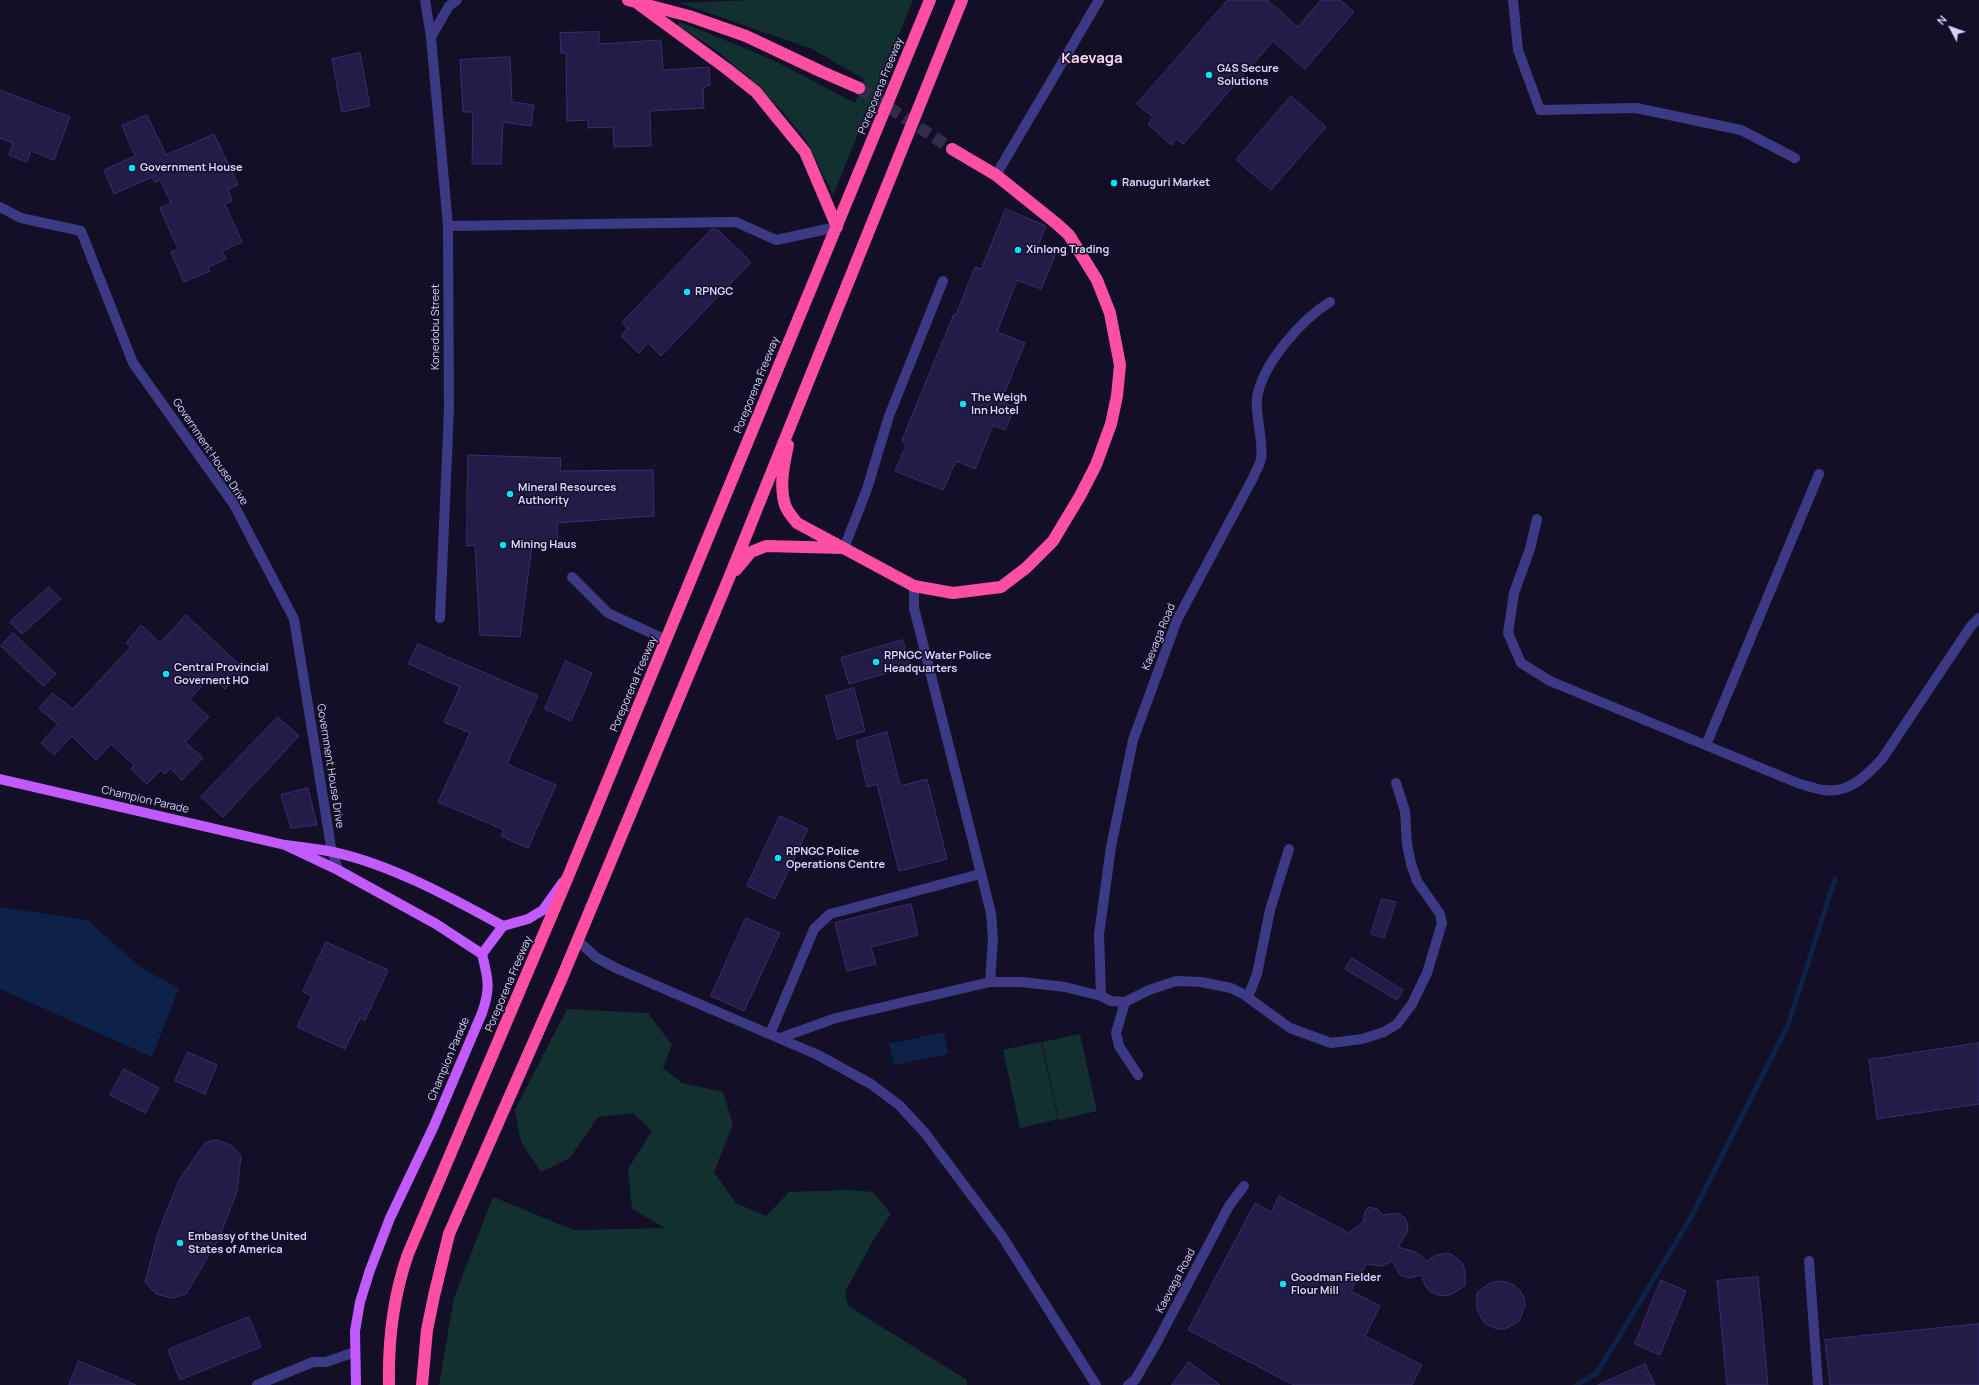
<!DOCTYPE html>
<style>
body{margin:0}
#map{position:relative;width:1979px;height:1385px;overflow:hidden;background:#130f26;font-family:Manrope,sans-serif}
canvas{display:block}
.north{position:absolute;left:1931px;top:8px;width:40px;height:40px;-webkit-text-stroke:3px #130f26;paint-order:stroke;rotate:311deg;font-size:11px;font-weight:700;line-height:16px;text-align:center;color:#d9d4ff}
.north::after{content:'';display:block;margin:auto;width:14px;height:18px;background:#d9d4ff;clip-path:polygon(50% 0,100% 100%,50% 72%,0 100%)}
</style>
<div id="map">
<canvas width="1979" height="1385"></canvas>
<div class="north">N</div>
</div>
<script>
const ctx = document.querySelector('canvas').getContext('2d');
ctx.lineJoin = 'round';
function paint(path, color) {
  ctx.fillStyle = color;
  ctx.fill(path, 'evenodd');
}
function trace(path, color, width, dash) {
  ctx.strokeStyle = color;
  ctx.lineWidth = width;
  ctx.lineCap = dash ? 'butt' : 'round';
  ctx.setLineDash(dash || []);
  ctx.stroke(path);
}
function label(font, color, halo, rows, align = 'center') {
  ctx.font = font + ' Manrope,sans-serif';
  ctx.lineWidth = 3;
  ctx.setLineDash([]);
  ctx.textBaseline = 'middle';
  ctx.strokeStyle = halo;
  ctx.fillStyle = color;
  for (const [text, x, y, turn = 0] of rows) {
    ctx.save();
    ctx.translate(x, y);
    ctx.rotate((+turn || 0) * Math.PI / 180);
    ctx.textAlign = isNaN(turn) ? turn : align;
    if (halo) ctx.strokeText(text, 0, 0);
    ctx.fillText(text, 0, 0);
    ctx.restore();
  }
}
paint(new Path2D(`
 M 750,0 L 913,0 L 833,195 L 807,142 L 783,112 L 751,80 L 716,50 L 678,26 L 678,22 L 693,27 L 773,60 L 855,103 L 864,79 L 812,49 L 680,3 Z
 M 567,1009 L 648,1013 L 672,1045 L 663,1068 L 682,1083 L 723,1092 L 733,1124 L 714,1172 L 736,1203 L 766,1216 L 789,1192 L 851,1190 L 873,1192 L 891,1214 L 875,1237 L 845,1292 L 848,1306 L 967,1380 L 967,1385 L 439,1385 L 454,1298 L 493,1197 L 574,1230 L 665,1228 L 632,1209 L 628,1169 L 652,1131 L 633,1113 L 598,1117 L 570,1158 L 541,1172 L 521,1142 L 515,1110 Z
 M 1080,1034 L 1097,1111 L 1059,1120 L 1042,1042 Z
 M 1041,1042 L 1058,1119 L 1020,1128 L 1003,1050 Z`), '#12302f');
paint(new Path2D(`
 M 0,907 L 87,920 L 143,969 L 179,988 L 152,1057 L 0,989 Z
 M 944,1032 L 948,1054 L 894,1065 L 889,1044 Z`), '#0c2248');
trace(new Path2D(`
 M 1576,1385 L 1597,1373 L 1690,1219 L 1788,1025 L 1835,879`), '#0c2248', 5);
const building = new Path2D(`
 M 1228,0 L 1267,0 L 1298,27 L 1321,0 L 1340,0 L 1354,12 L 1305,69 L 1273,41 L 1183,144 L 1176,139 L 1171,145 L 1148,124 L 1153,117 L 1137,104 Z
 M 599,32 L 599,44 L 661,40 L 663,70 L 709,67 L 710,85 L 703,88 L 704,108 L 650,111 L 651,146 L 614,147 L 613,127 L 588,128 L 588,120 L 567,121 L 566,53 L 561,53 L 560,33 Z
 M 360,53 L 370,106 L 342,112 L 332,59 Z
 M 510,57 L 512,102 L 534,105 L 531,126 L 503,122 L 501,164 L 472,164 L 473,112 L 463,112 L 460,60 Z
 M 0,90 L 70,117 L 54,160 L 31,151 L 27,162 L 9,155 L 13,143 L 0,138 Z
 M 1291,96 L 1326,127 L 1271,190 L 1236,160 Z
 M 147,115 L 166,155 L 214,134 L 238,185 L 228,189 L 232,201 L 225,204 L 242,242 L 222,251 L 226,259 L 208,267 L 210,271 L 184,282 L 171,252 L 178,249 L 160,208 L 171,203 L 160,180 L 155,182 L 152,177 L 114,194 L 104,170 L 135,156 L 122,126 Z
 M 1006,209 L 1046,226 L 1038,246 L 1056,253 L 1041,289 L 1017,280 L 997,332 L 1025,343 L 1001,401 L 1015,407 L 1005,430 L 993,425 L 975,469 L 956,461 L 943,490 L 895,471 L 906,446 L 902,440 L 954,314 L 956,315 L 975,267 L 981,269 Z
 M 712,229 L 717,229 L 751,262 L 661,356 L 648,343 L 639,353 L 621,336 L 628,328 L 622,323 Z
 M 468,455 L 561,458 L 560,471 L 653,470 L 654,516 L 557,523 L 558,546 L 532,545 L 520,637 L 480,635 L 475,545 L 467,546 Z
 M 49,587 L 61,599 L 22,634 L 10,622 Z
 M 186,615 L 244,669 L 225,689 L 211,676 L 190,699 L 209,717 L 185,742 L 203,758 L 182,780 L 170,768 L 165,774 L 161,770 L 147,784 L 131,769 L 134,765 L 111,744 L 96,760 L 72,736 L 54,755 L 41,743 L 58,724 L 39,709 L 52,693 L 73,709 L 131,647 L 126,643 L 141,625 L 160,643 Z
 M 13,633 L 56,674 L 43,686 L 1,646 Z
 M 903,640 L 911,666 L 849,684 L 841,658 Z
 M 418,644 L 538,696 L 507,764 L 556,785 L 528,848 L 501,836 L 504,830 L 438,802 L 470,733 L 444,722 L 460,687 L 409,664 Z
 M 566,661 L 592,673 L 571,721 L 545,709 Z
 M 854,688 L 865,731 L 837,739 L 826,696 Z
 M 278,717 L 299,736 L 223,817 L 201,797 Z
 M 887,732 L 900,786 L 927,779 L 947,859 L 899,871 L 877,784 L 867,787 L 856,741 Z
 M 308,788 L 317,825 L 291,828 L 281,795 Z
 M 780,816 L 808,829 L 775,899 L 747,886 Z
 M 1382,899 L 1396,902 L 1384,938 L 1371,934 Z
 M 911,904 L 918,935 L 871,947 L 876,964 L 847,971 L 835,923 Z
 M 746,918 L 780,933 L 744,1011 L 711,996 Z
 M 326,942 L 388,970 L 365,1020 L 360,1018 L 345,1049 L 297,1027 L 312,996 L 303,992 Z
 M 1352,958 L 1403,990 L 1397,1000 L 1345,969 Z
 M 1979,1043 L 1979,1104 L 1877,1119 L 1869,1060 Z
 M 188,1052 L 217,1065 L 205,1094 L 175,1081 Z
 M 124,1069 L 159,1088 L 145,1113 L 110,1095 Z
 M 216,1140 L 231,1145 L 241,1156 L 237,1192 L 219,1238 L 186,1294 L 172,1298 L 156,1294 L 145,1282 L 159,1230 L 179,1180 L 205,1143 Z
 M 1279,1196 L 1349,1233 L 1363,1222 L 1365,1211 L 1369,1207 L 1377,1209 L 1383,1215 L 1397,1213 L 1405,1218 L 1408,1227 L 1407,1232 L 1398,1247 L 1415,1252 L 1427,1261 L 1434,1256 L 1446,1253 L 1453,1255 L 1463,1264 L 1465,1271 L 1465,1286 L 1452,1294 L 1445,1296 L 1438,1295 L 1431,1292 L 1426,1287 L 1421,1275 L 1409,1278 L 1400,1275 L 1393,1261 L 1381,1266 L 1366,1264 L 1351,1291 L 1380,1306 L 1365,1336 L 1422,1365 L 1412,1385 L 1294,1385 L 1188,1330 L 1255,1203 L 1271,1212 Z
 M 1758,1277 L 1768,1385 L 1727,1385 L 1717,1281 Z
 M 1661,1280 L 1686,1291 L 1660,1355 L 1635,1344 Z
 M 1498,1281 L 1506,1282 L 1514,1285 L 1520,1291 L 1524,1298 L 1525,1306 L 1519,1321 L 1505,1329 L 1497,1329 L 1484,1323 L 1477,1309 L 1477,1293 L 1490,1283 Z
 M 249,1317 L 261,1347 L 180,1380 L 168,1350 Z
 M 1979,1324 L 1979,1385 L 1830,1385 L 1825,1340 Z
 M 79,1361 L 136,1385 L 69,1385 Z
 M 1189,1362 L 1220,1385 L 1172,1385 Z
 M 1645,1364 L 1655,1385 L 1598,1385 Z`);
paint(building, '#241b47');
trace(building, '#3b2d73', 1);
trace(new Path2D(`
 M 859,88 L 952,149`), '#312d47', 12, [12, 6]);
trace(new Path2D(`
 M 425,0 L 431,37 L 448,226 L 449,409 L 440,618
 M 1513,0 L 1518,50 L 1540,110 L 1636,108 L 1741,130 L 1795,158
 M 431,37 L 449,6 L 457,0
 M 996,175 L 1099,0
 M 0,207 L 21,218 L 81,231 L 133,363 L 233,503 L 294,619 L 331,847 L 338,870
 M 448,226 L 736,222 L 776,240 L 837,227
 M 1537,519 L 1530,549 L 1514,593 L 1508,633 L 1521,663 L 1550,681 L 1800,784 C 1808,786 1816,789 1824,790 C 1849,794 1867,775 1882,759 L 1971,626 L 1979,618
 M 844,548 L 867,489 L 889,416 L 943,281
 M 572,577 L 608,613 L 666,640
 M 914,586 L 914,608 L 991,913 L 993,939 L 990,982
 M 1706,745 L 1819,474
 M 577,940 L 597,958 L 618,969 L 818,1055 L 871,1084 L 899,1105 L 925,1133 L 1002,1236 L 1096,1385
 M 1101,996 L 1099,934 L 1111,847 L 1133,740 L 1177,620 L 1253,478 C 1255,472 1260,465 1261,459 C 1264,442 1255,416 1257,398 C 1262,364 1302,319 1330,302
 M 1248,997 L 1257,974 L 1270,910 L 1289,849
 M 1125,1002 L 1116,1033 L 1119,1046 L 1138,1075
 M 770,1034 L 814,929 L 830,914 L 980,874
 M 780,1038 L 836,1018 L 990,982 L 1022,982 L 1065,987 L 1101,996 L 1111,1001 L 1125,1002 L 1149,990 L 1176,981 L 1201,982 L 1231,988 L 1243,994 L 1290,1028 L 1331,1043 L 1362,1039 L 1384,1032 L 1397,1024 L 1412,1004 L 1427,973 L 1442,923 L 1440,914 L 1417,881 L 1411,864 L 1407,844 L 1405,811 L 1396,783
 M 1809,1261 L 1818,1385
 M 257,1385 L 313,1362 L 326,1362 L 355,1352
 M 1128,1385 L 1135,1380 L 1156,1344 L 1229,1206 L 1244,1186`), '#3d3a85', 10);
trace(new Path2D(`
 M 0,779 L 285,845 C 301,847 318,849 333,852 C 390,864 452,898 503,926
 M 285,845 L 338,870 L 436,924 L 482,954 C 488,979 491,987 482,1013 L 433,1128 L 390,1218 L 370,1270 L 360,1302 L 355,1331 L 356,1385
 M 482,954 L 503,926 L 528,919 L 543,910 L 563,882`), '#c25bff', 10);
trace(new Path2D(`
 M 628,0 L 689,16 L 746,36 L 820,71 L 859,88
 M 637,3 L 727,69 L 756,92 L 805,152 L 837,227
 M 788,445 C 784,464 779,485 785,505 C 787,511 793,518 797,523 L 914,586 L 953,593 L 1001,587 L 1026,568 L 1053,541 L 1080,496 L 1096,465 L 1111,424 L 1117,396 L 1120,365 L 1110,313 L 1097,280 L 1069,235 L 1057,224 L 996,175 L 952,149
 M 736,570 L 751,552 L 766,546 L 843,548
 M 389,1385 C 388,1340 393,1297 408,1254 L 570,872 L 930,0
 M 422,1385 L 427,1330 L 434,1296 L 449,1234 L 561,980 L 729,578 L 962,0`), '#ff4fa3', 12);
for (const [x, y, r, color] of [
 [1209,75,4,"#00e5ff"],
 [132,168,4,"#00e5ff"],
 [1114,183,4,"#00e5ff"],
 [1018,250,4,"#00e5ff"],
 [687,292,4,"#00e5ff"],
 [963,404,4,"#00e5ff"],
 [510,494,4,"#00e5ff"],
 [503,545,4,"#00e5ff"],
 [876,662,4,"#00e5ff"],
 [166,674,4,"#00e5ff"],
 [778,858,4,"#00e5ff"],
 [180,1243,4,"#00e5ff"],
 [1283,1284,4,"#00e5ff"]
]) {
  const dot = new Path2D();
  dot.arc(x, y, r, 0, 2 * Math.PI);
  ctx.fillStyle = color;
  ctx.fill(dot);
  trace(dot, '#130f26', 1.5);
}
label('bold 11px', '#d9d4ff', '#130f26', [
 ["G4S Secure",1217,69],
 ["Solutions",1217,82],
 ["Government House",140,168],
 ["Ranuguri Market",1122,183],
 ["Xinlong Trading",1026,250],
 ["RPNGC",695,292],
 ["The Weigh",971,398],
 ["Inn Hotel",971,411],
 ["Mineral Resources",518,488],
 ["Authority",518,501],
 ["Mining Haus",511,545],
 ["RPNGC Water Police",884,656],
 ["Headquarters",884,669],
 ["Central Provincial",174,668],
 ["Governent HQ",174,681],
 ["RPNGC Police",786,852],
 ["Operations Centre",786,865],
 ["Embassy of the United",188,1237],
 ["States of America",188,1250],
 ["Goodman Fielder",1291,1278],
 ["Flour Mill",1291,1291]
], 'left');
label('11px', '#d9d4ff', '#130f26', [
 ["Poreporena Freeway",881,86,-68],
 ["Konedobu Street",436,327,-90],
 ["Poreporena Freeway",757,385,-68],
 ["Government House Drive",210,452,56],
 ["Kaevaga Road",1159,637,-68],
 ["Poreporena Freeway",634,684,-67],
 ["Government House Drive",330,766,81],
 ["Champion Parade",145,800,13],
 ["Poreporena Freeway",509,984,-67],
 ["Champion Parade",449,1059,-67],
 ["Kaevaga Road",1176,1281,-62]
]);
label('bold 15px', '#ffd6f0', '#130f26', [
 ["Kaevaga",1092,59]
]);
</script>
